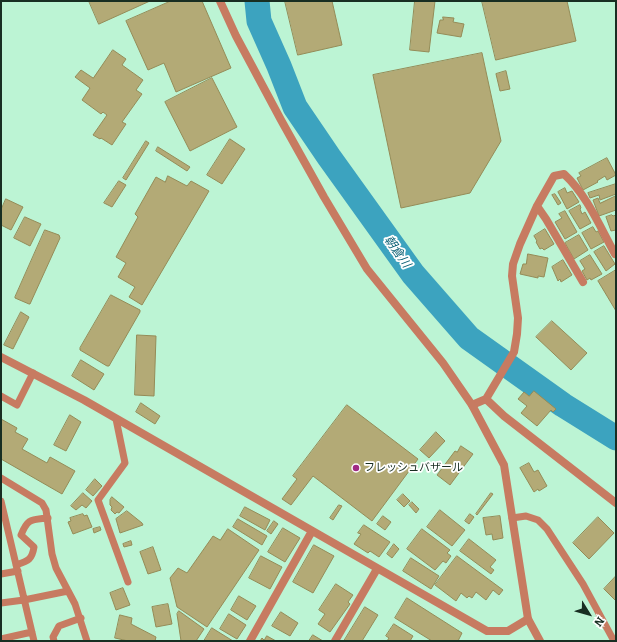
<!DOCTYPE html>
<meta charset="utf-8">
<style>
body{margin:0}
#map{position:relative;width:617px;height:642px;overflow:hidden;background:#bcf4d4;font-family:Bitter,serif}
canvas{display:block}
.frame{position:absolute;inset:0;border:2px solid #182e22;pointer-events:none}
.north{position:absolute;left:569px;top:594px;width:40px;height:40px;-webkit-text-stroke:3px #fff;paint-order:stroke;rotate:127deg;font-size:11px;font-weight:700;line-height:16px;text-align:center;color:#182e22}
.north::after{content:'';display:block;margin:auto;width:14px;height:18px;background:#182e22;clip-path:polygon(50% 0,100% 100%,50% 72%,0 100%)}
</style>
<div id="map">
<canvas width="617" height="642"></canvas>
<div class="frame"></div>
<div class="north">N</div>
</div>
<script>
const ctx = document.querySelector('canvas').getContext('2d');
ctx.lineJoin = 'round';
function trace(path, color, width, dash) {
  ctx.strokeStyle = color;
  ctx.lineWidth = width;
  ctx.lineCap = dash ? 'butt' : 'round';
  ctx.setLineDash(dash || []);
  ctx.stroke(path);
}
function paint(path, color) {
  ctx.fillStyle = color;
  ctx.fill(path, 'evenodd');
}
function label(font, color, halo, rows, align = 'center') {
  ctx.font = font + ' Bitter,"Noto Sans JP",serif';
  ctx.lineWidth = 3.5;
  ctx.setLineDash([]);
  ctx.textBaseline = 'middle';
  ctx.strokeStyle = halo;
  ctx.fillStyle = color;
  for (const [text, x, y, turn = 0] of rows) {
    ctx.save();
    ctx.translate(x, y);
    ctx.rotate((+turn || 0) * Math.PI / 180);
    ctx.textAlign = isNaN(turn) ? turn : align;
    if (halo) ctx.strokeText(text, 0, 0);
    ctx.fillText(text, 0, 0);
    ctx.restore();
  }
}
trace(new Path2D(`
 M 257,1 L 259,21 L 279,66 L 295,107 L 329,157 L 413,274 L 469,338 L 563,405 L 616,438`), '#3ca3bf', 25);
const building = new Path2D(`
 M 89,1 L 150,1 L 99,24 Z
 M 171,1 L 202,1 L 231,68 L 176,92 L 164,63 L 148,70 L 126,21 Z
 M 285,1 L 332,1 L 342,45 L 298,55 Z
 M 415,1 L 435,1 L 429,52 L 410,50 Z
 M 482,1 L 567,1 L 576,41 L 496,60 Z
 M 443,17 L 454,18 L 453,22 L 464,24 L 461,37 L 437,33 L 440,20 L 443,20 Z
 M 113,50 L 126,59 L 122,65 L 143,80 L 136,90 L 142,94 L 122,122 L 126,124 L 112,145 L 101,138 L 100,139 L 93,135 L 107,115 L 103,112 L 101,114 L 82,100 L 90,88 L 75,77 L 81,70 L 93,78 Z
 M 482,53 L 501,141 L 470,193 L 401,208 L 373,75 Z
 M 506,71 L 510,89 L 500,91 L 496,74 Z
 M 212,78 L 237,127 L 190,151 L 165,102 Z
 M 230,139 L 245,149 L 222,184 L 207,175 Z
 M 146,141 L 149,143 L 126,180 L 123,178 Z
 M 158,147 L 190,167 L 187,171 L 156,151 Z
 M 607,158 L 616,175 L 607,180 L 605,176 L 597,181 L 598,182 L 583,190 L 577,178 L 581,176 L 579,173 Z
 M 168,176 L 187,186 L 191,181 L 209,191 L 142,305 L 129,297 L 135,287 L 118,277 L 126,263 L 116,257 L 138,217 L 135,214 L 156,177 L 165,182 Z
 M 119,181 L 126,185 L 112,207 L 104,203 Z
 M 616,184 L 616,194 L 600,200 L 599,195 L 590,198 L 588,193 Z
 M 565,188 L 567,193 L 572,191 L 579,202 L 567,209 L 558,192 Z
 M 555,194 L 561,203 L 558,205 L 552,195 Z
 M 616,196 L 616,210 L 599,216 L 593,200 L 598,198 L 600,203 Z
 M 6,199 L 23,207 L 11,230 L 1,225 L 1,210 Z
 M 580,205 L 581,208 L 580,209 L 582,214 L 585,212 L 591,223 L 580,229 L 569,211 Z
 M 565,211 L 577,232 L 565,239 L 555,222 L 562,218 L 559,214 Z
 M 612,215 L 613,216 L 616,215 L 616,230 L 611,231 L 606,217 Z
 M 25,217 L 41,224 L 30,246 L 14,238 Z
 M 593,227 L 596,232 L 598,231 L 604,242 L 591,249 L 582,233 Z
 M 545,229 L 554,244 L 544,250 L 542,248 L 540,249 L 536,242 L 537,241 L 534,236 Z
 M 45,230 L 59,235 L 60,238 L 30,304 L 29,304 L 15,298 L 15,297 Z
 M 579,235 L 588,250 L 574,259 L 565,243 Z
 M 604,246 L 615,264 L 606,271 L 594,252 Z
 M 528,254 L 548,258 L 544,277 L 538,276 L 538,278 L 520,274 L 523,264 L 526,264 Z
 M 590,255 L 602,274 L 591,280 L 590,278 L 587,280 L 582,271 L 585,269 L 580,261 Z
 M 563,260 L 572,275 L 561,282 L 560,279 L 558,281 L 552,267 Z
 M 616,270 L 616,311 L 598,281 Z
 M 111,295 L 140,310 L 140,312 L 109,366 L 107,366 L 80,350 L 80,348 Z
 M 21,312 L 29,317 L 13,349 L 4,345 Z
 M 552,321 L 587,353 L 571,370 L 536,337 Z
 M 137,335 L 156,336 L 154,396 L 135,395 Z
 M 81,360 L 104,374 L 94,390 L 72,376 Z
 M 534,391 L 556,409 L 553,412 L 551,410 L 537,426 L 521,413 L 527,406 L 518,399 L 524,392 L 529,396 Z
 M 141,403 L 160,416 L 155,424 L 136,412 Z
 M 347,405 L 418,459 L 372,521 L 313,476 L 291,505 L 282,499 L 297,479 L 293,476 Z
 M 70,415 L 81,422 L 66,451 L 54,445 Z
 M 1,419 L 17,428 L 15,432 L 28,439 L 22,449 L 47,463 L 50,457 L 75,471 L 62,494 L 1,459 Z
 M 436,432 L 445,441 L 429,458 L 420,450 Z
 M 461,446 L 473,454 L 450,485 L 437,475 L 455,451 L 457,452 Z
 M 529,463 L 534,472 L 538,470 L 547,486 L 539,491 L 538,489 L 534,492 L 520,468 Z
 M 95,479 L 102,486 L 93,496 L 86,490 Z
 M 83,493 L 92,501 L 86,508 L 82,505 L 76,510 L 71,506 Z
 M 491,493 L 493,494 L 477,515 L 476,514 Z
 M 403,494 L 410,501 L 404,507 L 397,500 Z
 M 112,497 L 124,507 L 119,513 L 117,512 L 115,514 L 111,510 L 112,507 L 110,505 L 110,500 Z
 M 412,502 L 419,509 L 416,513 L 409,505 Z
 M 339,505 L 342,506 L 333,520 L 330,518 Z
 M 245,507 L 270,520 L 265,530 L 240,516 Z
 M 440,510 L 465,530 L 452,546 L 427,527 Z
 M 127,511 L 142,523 L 143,525 L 120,533 L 116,519 Z
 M 83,514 L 84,516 L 87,515 L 92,527 L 73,534 L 68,522 L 71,521 L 70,518 Z
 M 470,514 L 474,517 L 469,524 L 465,521 Z
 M 383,516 L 391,522 L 385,530 L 377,524 Z
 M 500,516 L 503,538 L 493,540 L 492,534 L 486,535 L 483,518 Z
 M 598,517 L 614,533 L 589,559 L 573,543 Z
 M 238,519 L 267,536 L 262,545 L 233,527 Z
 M 274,521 L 278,524 L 271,534 L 267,531 Z
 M 364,525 L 390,542 L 379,557 L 370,551 L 368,553 L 354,544 L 361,534 L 358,533 Z
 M 100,527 L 101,530 L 94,533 L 93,529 Z
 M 283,528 L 300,538 L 285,562 L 268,552 Z
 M 228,529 L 259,550 L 207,627 L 177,607 L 170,578 L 178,568 L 187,573 L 213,536 L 220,540 Z
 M 422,529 L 450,550 L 447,553 L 451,556 L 446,563 L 443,561 L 435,570 L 407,549 Z
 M 469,539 L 496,560 L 490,567 L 494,570 L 491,574 L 460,551 Z
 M 131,541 L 132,545 L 124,547 L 123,544 Z
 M 394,544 L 399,549 L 392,558 L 387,554 Z
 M 314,545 L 334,556 L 313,593 L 293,582 Z
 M 153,547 L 161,570 L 148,574 L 140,552 Z
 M 261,556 L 282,567 L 270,589 L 249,578 Z
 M 457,556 L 503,590 L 499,595 L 493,590 L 486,600 L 476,592 L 472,598 L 469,596 L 467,598 L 461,593 L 456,601 L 435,585 Z
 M 411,558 L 439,576 L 431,589 L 403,571 Z
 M 616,576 L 616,601 L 604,589 Z
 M 336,584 L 353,595 L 348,602 L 350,604 L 330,632 L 318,624 L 325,614 L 319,610 Z
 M 123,588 L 130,605 L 116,610 L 110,593 Z
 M 239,596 L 256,606 L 247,620 L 231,610 Z
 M 407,598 L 462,633 L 458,641 L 432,641 L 395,618 Z
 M 168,604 L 172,624 L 156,627 L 152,607 Z
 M 365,607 L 378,615 L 362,641 L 344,641 Z
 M 179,611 L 204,629 L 196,641 L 181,641 L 177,614 Z
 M 281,612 L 298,623 L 290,636 L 272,626 Z
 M 229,614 L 246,625 L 237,639 L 220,629 Z
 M 120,615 L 132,618 L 131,624 L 156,637 L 155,641 L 128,641 L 115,638 Z
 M 394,624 L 413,636 L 410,641 L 387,641 L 389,638 L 386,636 Z
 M 212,628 L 233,641 L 204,641 Z
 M 313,635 L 323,641 L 309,641 Z
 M 267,636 L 276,641 L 260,641 L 262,638 L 264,640 Z`);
paint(building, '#b3aa76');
trace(building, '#948b57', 1);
trace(new Path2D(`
 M 1,396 L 17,405 L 33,373
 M 116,419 L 125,463 L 98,500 L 128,582
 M 1,478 L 42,503 L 46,510 L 52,554 L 56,568 L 75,604 L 87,641
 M 1,501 L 34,641
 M 512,518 L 526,516 L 538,520 L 547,529 L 583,584 L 614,641
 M 16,565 C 28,561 32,560 34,547 L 21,535 C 28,518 31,520 48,518
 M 1,574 L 18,571
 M 1,603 L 24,600 L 68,591
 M 1,639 L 32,632
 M 54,641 L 53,637 L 59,626 L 81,618`), '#c77b61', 7);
trace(new Path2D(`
 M 537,206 L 546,219 L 583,282
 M 1,357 L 84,400 L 487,631 L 508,631 L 528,619
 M 486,399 L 504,416 L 616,503
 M 472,405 L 486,399 L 514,352 L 517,334 L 518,318 L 512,276 L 513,264 L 520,244 L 537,206 L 554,176 L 564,174 C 587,195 600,227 615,254
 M 250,641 L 312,531
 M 335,641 L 377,569`), '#c77b61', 8);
trace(new Path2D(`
 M 220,1 L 236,36 L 281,120 L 324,197 L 367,269 L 443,363 L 472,405 L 504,465 L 528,619 L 540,641`), '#c77b61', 8);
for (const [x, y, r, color] of [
 [356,468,4,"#a02a84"]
]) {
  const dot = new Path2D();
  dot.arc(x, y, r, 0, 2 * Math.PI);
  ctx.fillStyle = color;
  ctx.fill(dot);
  trace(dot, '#fff', 1.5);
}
label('11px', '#182e22', '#fff', [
 ["フレッシュバザール",364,468]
], 'left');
label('italic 12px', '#0d6276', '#fff', [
 ["朝倉川",397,252,55]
]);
</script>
